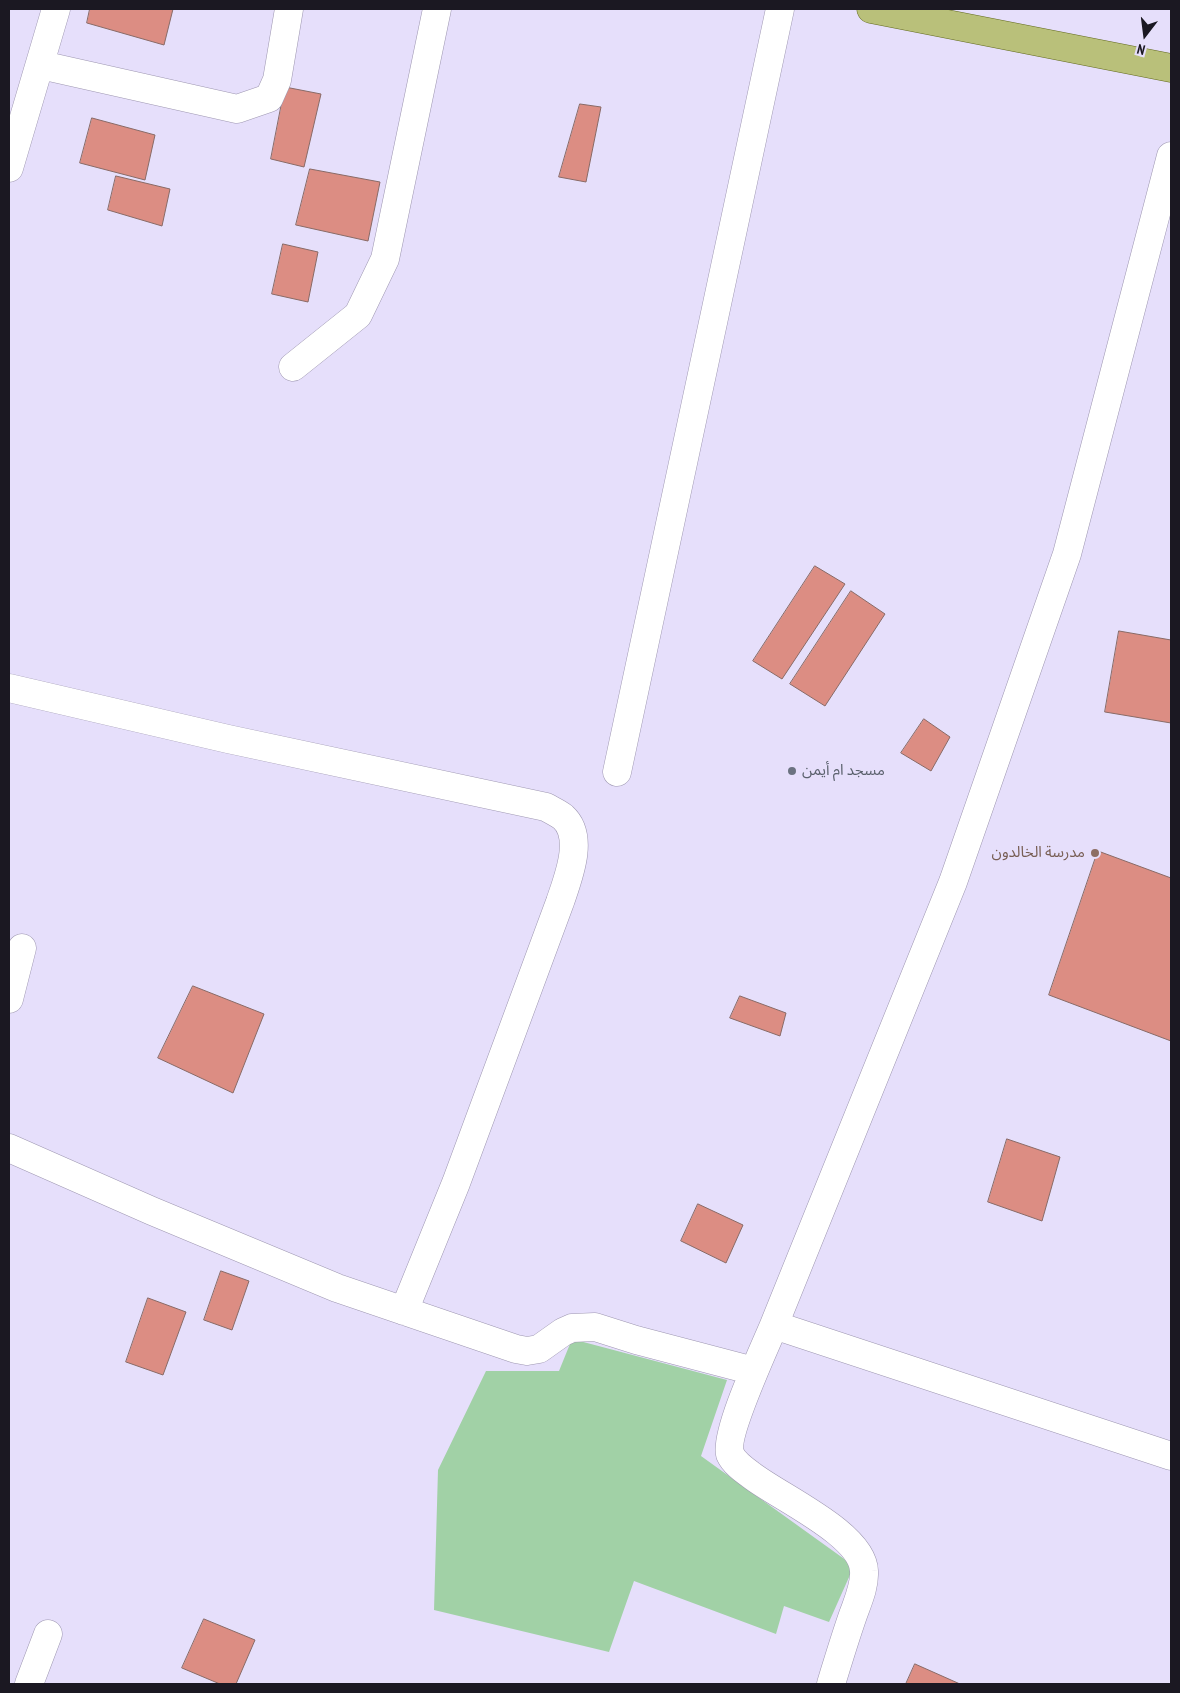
<!DOCTYPE html>
<meta charset="utf-8">
<style>
body{margin:0}
#map{position:relative;width:1180px;height:1693px;overflow:hidden;background:#e6dffb;font-family:"PT Sans Narrow",sans-serif}
canvas{display:block}
.frame{position:absolute;inset:0;border:10px solid #1b1822;pointer-events:none}
.north{position:absolute;left:1120px;top:10px;width:50px;height:50px;-webkit-text-stroke:4px #e6dffb;paint-order:stroke;rotate:195deg;font-size:14px;font-weight:700;line-height:20px;text-align:center;color:#1b1822}
.north::after{content:'';display:block;margin:auto;width:18px;height:22px;background:#1b1822;clip-path:polygon(50% 0,100% 100%,50% 72%,0 100%)}
</style>
<div id="map">
<canvas width="1180" height="1693"></canvas>
<div class="frame"></div>
<div class="north">N</div>
</div>
<script>
const ctx = document.querySelector('canvas').getContext('2d');
ctx.lineJoin = 'round';
function paint(path, color) {
  ctx.fillStyle = color;
  ctx.fill(path, 'evenodd');
}
function trace(path, color, width, dash) {
  ctx.strokeStyle = color;
  ctx.lineWidth = width;
  ctx.lineCap = dash ? 'butt' : 'round';
  ctx.setLineDash(dash || []);
  ctx.stroke(path);
}
function label(font, color, halo, rows, align = 'center') {
  ctx.font = font + ' "PT Sans Narrow","Noto Sans Arabic",sans-serif';
  ctx.lineWidth = 4.5;
  ctx.setLineDash([]);
  ctx.textBaseline = 'middle';
  ctx.strokeStyle = halo;
  ctx.fillStyle = color;
  for (const [text, x, y, turn = 0] of rows) {
    ctx.save();
    ctx.translate(x, y);
    ctx.rotate((+turn || 0) * Math.PI / 180);
    ctx.textAlign = isNaN(turn) ? turn : align;
    if (halo) ctx.strokeText(text, 0, 0);
    ctx.fillText(text, 0, 0);
    ctx.restore();
  }
}
paint(new Path2D(`
 M 572,1339 L 727,1380 L 701,1456 L 854,1566 L 829,1622 L 784,1606 L 776,1634 L 634,1581 L 609,1652 L 434,1610 L 438,1470 L 486,1371 L 559,1371 Z`), '#a1d1a6');
const building = new Path2D(`
 M 90,9 L 173,9 L 164,45 L 87,23 Z
 M 285,87 L 321,94 L 304,167 L 271,159 Z
 M 580,104 L 601,107 L 586,182 L 559,177 Z
 M 92,118 L 155,135 L 145,180 L 80,163 Z
 M 310,169 L 380,182 L 368,241 L 296,225 Z
 M 116,176 L 170,189 L 162,226 L 108,210 Z
 M 283,244 L 318,252 L 308,302 L 272,294 Z
 M 815,566 L 845,584 L 782,679 L 753,661 Z
 M 851,591 L 885,614 L 825,706 L 790,684 Z
 M 1119,631 L 1171,640 L 1171,723 L 1105,712 Z
 M 924,719 L 950,737 L 931,771 L 901,753 Z
 M 1098,851 L 1171,878 L 1171,1041 L 1049,995 Z
 M 193,986 L 264,1014 L 233,1093 L 158,1058 Z
 M 740,996 L 786,1013 L 780,1036 L 730,1018 Z
 M 1007,1139 L 1060,1157 L 1042,1221 L 988,1202 Z
 M 698,1204 L 743,1225 L 726,1263 L 681,1241 Z
 M 221,1271 L 249,1281 L 232,1330 L 204,1320 Z
 M 148,1298 L 186,1312 L 163,1375 L 126,1362 Z
 M 204,1619 L 255,1640 L 236,1684 L 220,1684 L 182,1668 Z
 M 915,1664 L 960,1684 L 906,1684 Z`);
paint(building, '#dc8d83');
trace(building, '#886a66', 1);
const minor = new Path2D(`
 M 41,65 L 237,109 L 269,98 L 277,80 L 289,9
 M 1171,156 L 1067,554 L 953,882 L 774,1325 L 1171,1456
 M 9,168 L 56,9
 M 293,367 L 358,315 L 385,259 L 437,9
 M 9,688 L 228,739 L 546,807 C 551,810 558,813 563,817 C 585,837 568,878 560,902 L 456,1183 L 404,1311
 M 617,772 L 780,9
 M 9,999 L 22,948
 M 9,1148 L 152,1211 L 337,1288 L 516,1349 L 527,1351 L 539,1349 L 563,1332 L 572,1328 L 595,1327 L 636,1340 L 754,1371
 M 774,1325 C 765,1347 724,1434 730,1454 C 734,1463 744,1470 751,1475 C 779,1497 863,1534 864,1571 C 865,1586 858,1601 853,1615 C 845,1638 838,1661 831,1684
 M 29,1684 L 48,1634`);
const major = new Path2D(`
 M 871,9 L 1171,68`);
trace(minor, '#9e97b1', 29);
trace(major, '#636a21', 29);
trace(minor, '#fff', 28);
trace(major, '#b9c07a', 28);
for (const [x, y, r, color] of [
 [792,771,5,"#6b7280"],
 [1095,853,5,"#8d6e63"]
]) {
  const dot = new Path2D();
  dot.arc(x, y, r, 0, 2 * Math.PI);
  ctx.fillStyle = color;
  ctx.fill(dot);
  trace(dot, '#e6dffb', 2);
}
label('15px', '#5b616d', '#e6dffb', [
 ["مسجد ام أيمن",802,771]
], 'left');
label('15px', '#785e54', '#e6dffb', [
 ["مدرسة الخالدون",1085,853]
], 'right');
</script>
